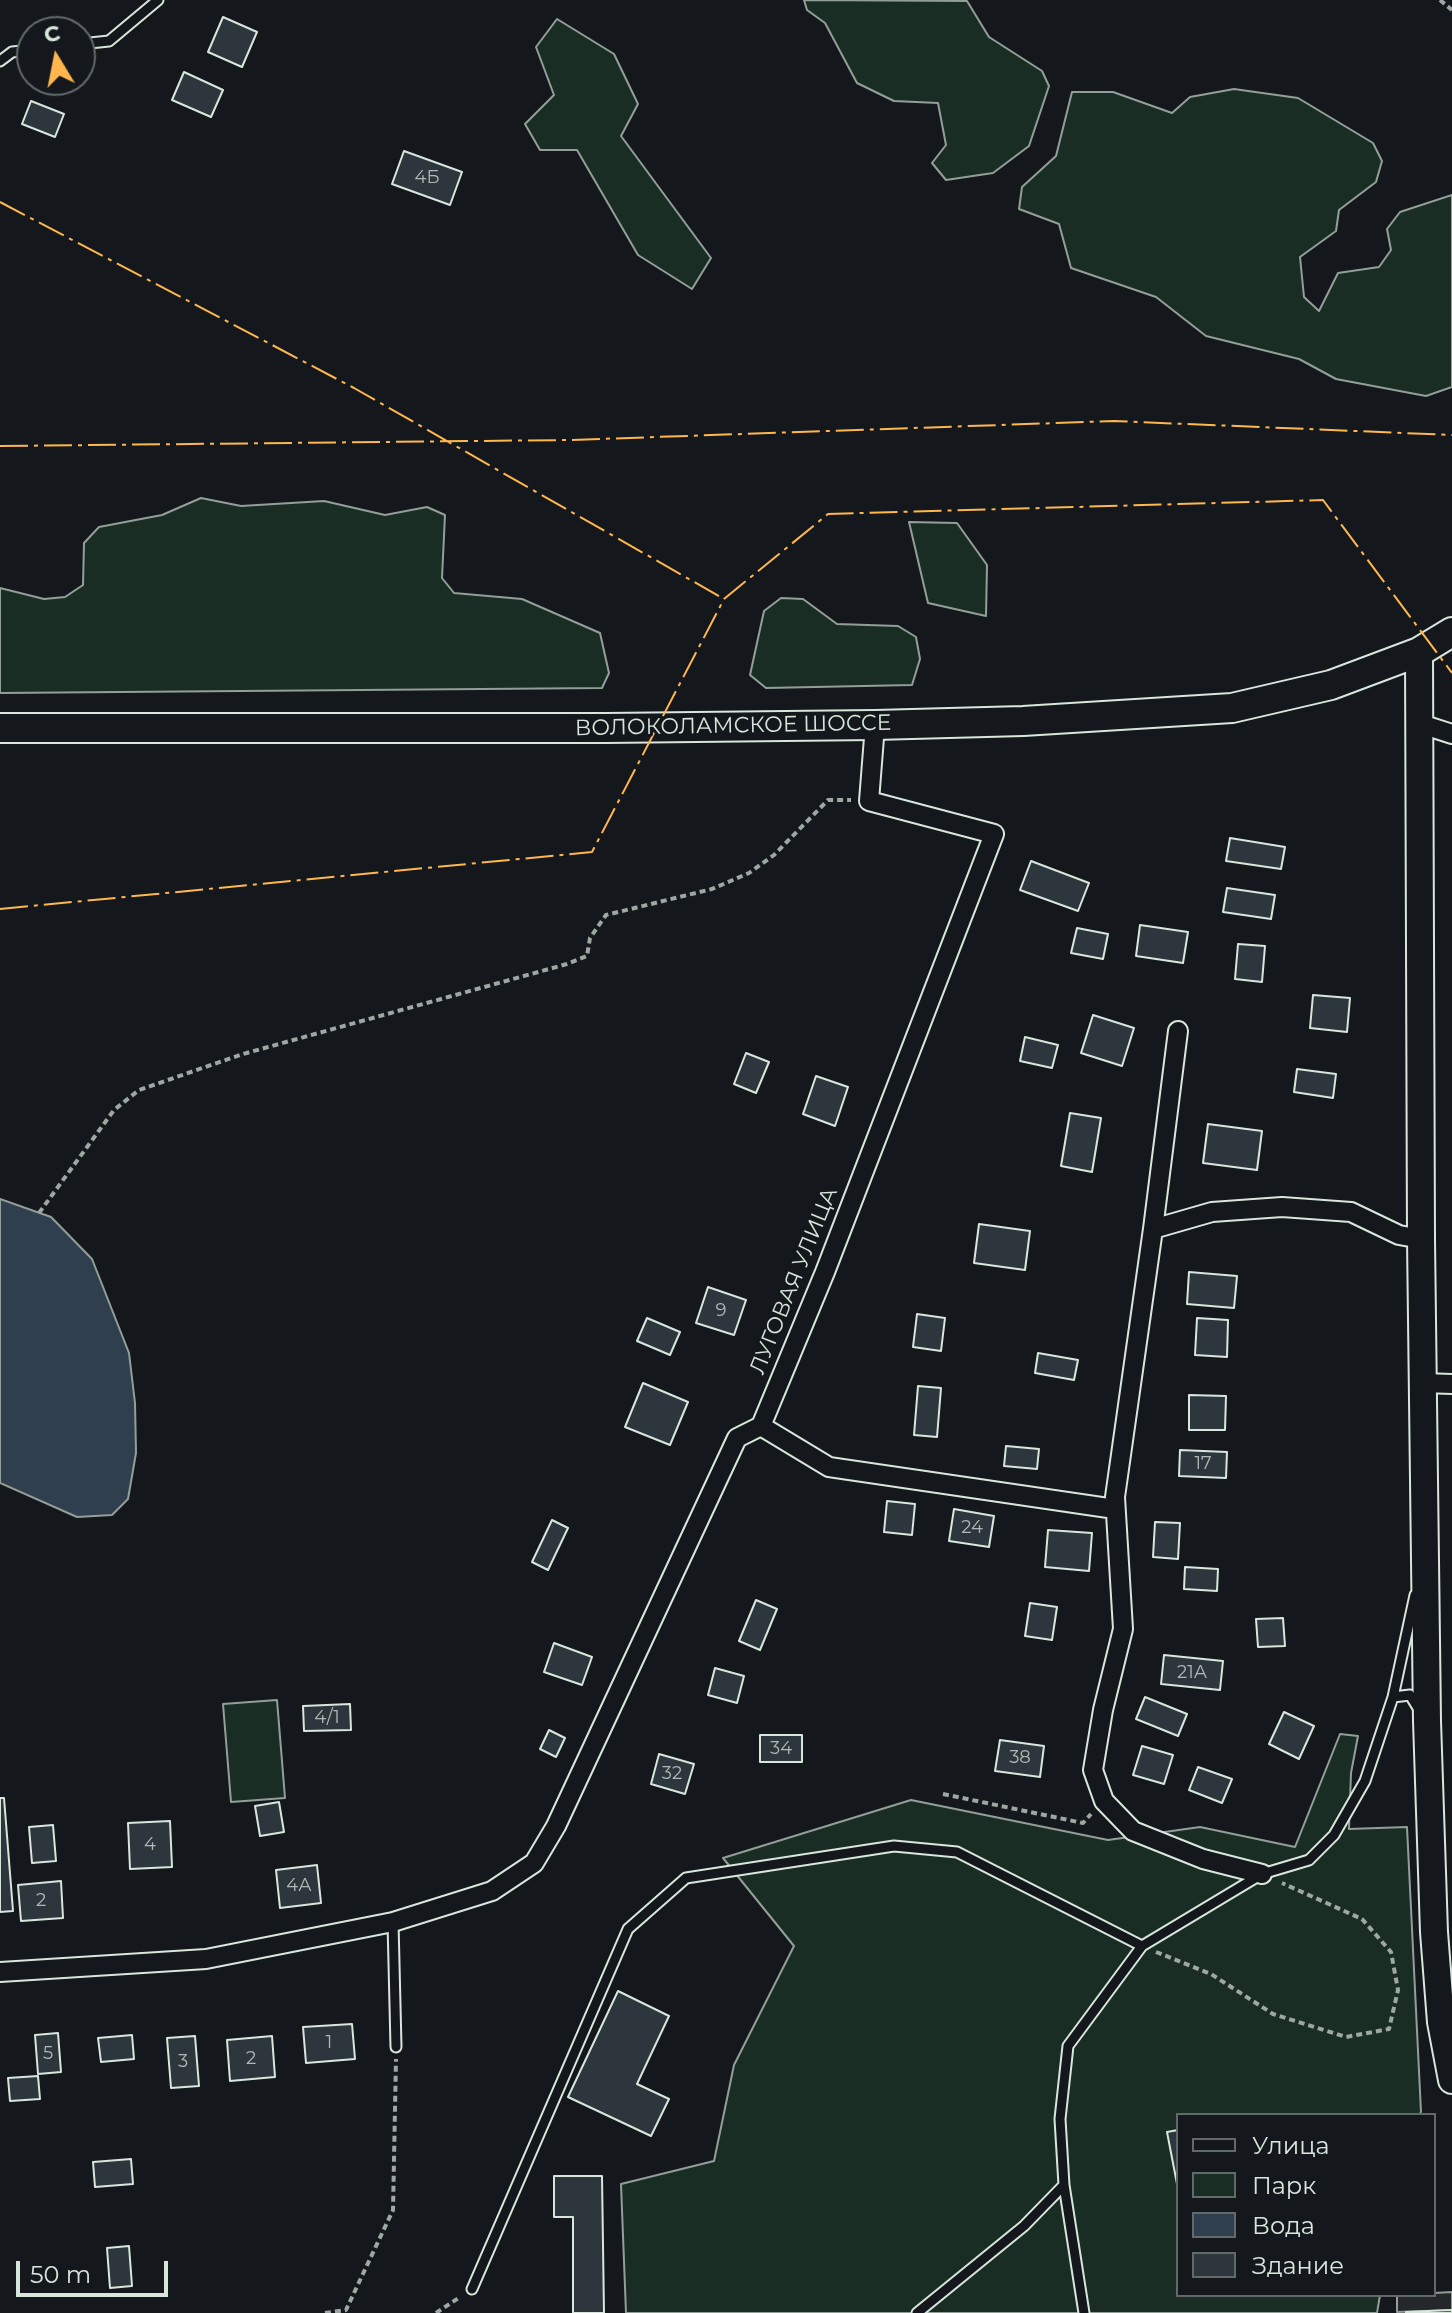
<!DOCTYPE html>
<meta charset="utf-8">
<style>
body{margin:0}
#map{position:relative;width:1452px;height:2313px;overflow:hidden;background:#14181c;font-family:Montserrat,sans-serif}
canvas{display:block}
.legend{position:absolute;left:1176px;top:2113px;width:260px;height:184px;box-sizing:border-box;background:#14181c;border:2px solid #626a69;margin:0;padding:10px 14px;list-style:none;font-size:24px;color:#d8e6dc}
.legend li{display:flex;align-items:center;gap:16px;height:40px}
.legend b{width:40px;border:2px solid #626a69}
.north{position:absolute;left:16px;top:16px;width:80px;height:80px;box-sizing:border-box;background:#14181c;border:2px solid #626a69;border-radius:50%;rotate:350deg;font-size:22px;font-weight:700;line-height:32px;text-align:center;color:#d8e6dc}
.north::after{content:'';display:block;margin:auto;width:28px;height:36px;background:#ffb74d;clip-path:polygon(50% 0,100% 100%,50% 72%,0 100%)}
.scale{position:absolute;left:16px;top:2261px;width:152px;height:36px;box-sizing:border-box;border:4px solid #d8e6dc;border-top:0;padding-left:10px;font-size:24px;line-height:28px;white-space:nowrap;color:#d8e6dc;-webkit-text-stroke:6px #14181c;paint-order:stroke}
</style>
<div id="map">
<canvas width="1452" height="2313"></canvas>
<ul class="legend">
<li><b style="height:10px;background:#14181c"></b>Улица</li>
<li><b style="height:22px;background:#1a2d24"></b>Парк</li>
<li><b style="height:22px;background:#2f3f4d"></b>Вода</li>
<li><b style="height:22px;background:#2c363c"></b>Здание</li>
</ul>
<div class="north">С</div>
<div class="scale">50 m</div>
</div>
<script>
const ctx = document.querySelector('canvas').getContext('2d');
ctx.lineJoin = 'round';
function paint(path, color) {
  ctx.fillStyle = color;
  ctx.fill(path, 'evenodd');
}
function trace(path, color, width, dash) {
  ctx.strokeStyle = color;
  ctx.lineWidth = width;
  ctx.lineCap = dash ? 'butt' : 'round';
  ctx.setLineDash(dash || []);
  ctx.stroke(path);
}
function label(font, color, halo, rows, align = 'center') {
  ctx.font = font + ' Montserrat,sans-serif';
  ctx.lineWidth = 6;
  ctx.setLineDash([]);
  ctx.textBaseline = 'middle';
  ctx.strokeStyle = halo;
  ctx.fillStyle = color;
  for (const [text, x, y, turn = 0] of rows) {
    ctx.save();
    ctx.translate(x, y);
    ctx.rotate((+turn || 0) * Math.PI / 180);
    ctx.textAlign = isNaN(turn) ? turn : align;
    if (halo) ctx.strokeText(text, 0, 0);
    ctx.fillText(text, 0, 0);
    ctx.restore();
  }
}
const green = new Path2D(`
 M 804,0 L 967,1 L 989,37 L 1042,71 L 1049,86 L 1029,146 L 993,173 L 946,180 L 932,163 L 946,145 L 938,103 L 894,101 L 857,83 L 825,23 L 807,10 Z
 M 557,19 L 614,54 L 638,104 L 621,136 L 711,258 L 692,289 L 638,255 L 577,150 L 540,150 L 525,124 L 554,95 L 536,47 Z
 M 1234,89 L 1298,98 L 1373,143 L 1382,161 L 1376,182 L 1339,210 L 1336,231 L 1300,257 L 1304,297 L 1319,311 L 1338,273 L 1379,267 L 1391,250 L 1387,229 L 1400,212 L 1452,195 L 1452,387 L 1426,396 L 1336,379 L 1299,359 L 1206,336 L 1156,297 L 1071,268 L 1059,224 L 1019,209 L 1022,187 L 1056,156 L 1072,92 L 1113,92 L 1172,113 L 1190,97 Z
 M 201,498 L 241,506 L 324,501 L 385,515 L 427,507 L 445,515 L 442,578 L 454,593 L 522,599 L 600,633 L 609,673 L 602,688 L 0,693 L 0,588 L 44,599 L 65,597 L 83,585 L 84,543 L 99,527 L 162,515 Z
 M 909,522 L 957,523 L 987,565 L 986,616 L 928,603 Z
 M 781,598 L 803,599 L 837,624 L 898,626 L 916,637 L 920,659 L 912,685 L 766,688 L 750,675 L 764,611 Z
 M 277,1700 L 285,1798 L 231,1802 L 223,1704 Z
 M 1340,1734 L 1358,1736 L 1351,1773 L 1349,1829 L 1407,1827 L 1421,2112 L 1419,2115 L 1178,2115 L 1178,2295 L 1380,2295 L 1377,2313 L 626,2313 L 621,2184 L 714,2161 L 734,2065 L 794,1946 L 723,1858 L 911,1800 L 1108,1840 L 1200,1827 L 1295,1847 Z`);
paint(green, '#1a2d24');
trace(green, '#939e99', 2);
const parking = new Path2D(`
 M 1452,2292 L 1452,2310 L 1397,2312 L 1397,2295 L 1434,2295 L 1434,2293 Z`);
paint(parking, '#24282b');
trace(parking, '#939e99', 2);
const water = new Path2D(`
 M 0,1199 L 51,1217 L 92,1259 L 129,1353 L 135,1403 L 136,1453 L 128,1499 L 112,1515 L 77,1517 L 0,1483 Z`);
paint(water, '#2f3f4d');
trace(water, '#939e99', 2);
const building = new Path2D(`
 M 223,17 L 257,32 L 242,67 L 208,52 Z
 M 184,72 L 223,90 L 211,117 L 172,100 Z
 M 31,101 L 64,114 L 55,137 L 22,124 Z
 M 404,151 L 462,172 L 450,205 L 392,184 Z
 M 1230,838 L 1285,847 L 1281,869 L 1226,861 Z
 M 1031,861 L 1089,883 L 1078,911 L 1020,890 Z
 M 1227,888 L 1275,895 L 1271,919 L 1223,912 Z
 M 1140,925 L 1188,932 L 1183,963 L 1136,956 Z
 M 1077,928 L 1108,934 L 1103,959 L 1071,953 Z
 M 1238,944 L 1265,946 L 1262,982 L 1235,979 Z
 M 1313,995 L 1350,998 L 1347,1032 L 1310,1028 Z
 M 1093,1015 L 1134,1028 L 1122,1066 L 1081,1053 Z
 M 1025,1037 L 1058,1045 L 1052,1068 L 1020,1061 Z
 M 746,1053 L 769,1062 L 756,1093 L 734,1084 Z
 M 1297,1069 L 1336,1074 L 1333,1098 L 1294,1092 Z
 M 816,1076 L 848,1087 L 835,1126 L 803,1114 Z
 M 1070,1113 L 1101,1118 L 1092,1172 L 1061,1166 Z
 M 1208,1124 L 1262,1131 L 1257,1170 L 1203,1163 Z
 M 979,1224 L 1030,1231 L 1025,1270 L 974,1263 Z
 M 1189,1272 L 1237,1276 L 1234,1308 L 1187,1304 Z
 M 708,1287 L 746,1300 L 734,1335 L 696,1323 Z
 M 917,1314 L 945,1318 L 941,1351 L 913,1347 Z
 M 647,1318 L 680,1332 L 670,1355 L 637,1341 Z
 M 1197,1318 L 1228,1320 L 1227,1357 L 1195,1355 Z
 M 1038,1353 L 1078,1360 L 1074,1380 L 1035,1373 Z
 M 643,1383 L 688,1402 L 670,1445 L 625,1427 Z
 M 918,1386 L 941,1388 L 937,1437 L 914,1435 Z
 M 1189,1395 L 1226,1396 L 1225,1430 L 1189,1430 Z
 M 1006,1446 L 1039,1449 L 1037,1469 L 1004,1466 Z
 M 1180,1450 L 1227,1452 L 1226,1478 L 1179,1476 Z
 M 887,1501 L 915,1504 L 912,1535 L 884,1532 Z
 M 954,1509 L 994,1516 L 989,1547 L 949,1541 Z
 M 552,1520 L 568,1528 L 548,1570 L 532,1562 Z
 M 1155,1522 L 1180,1523 L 1178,1559 L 1153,1557 Z
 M 1048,1530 L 1092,1533 L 1089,1571 L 1045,1567 Z
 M 1185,1567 L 1218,1569 L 1217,1591 L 1184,1589 Z
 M 756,1600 L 777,1609 L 760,1650 L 739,1641 Z
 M 1030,1603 L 1057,1607 L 1052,1640 L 1025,1636 Z
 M 1283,1618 L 1285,1646 L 1258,1647 L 1256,1619 Z
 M 554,1643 L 592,1657 L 582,1685 L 544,1672 Z
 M 1164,1655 L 1223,1661 L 1220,1690 L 1161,1684 Z
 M 715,1668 L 744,1676 L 737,1703 L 708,1695 Z
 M 1145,1697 L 1187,1714 L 1178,1736 L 1136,1719 Z
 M 350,1704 L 351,1730 L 304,1731 L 303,1706 Z
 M 1284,1712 L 1314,1726 L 1299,1759 L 1269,1744 Z
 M 549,1730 L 565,1738 L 556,1757 L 540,1749 Z
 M 760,1735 L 802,1735 L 802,1762 L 760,1762 Z
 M 1000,1740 L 1044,1746 L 1040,1777 L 995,1771 Z
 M 1142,1746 L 1173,1755 L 1164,1784 L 1133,1775 Z
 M 659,1754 L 694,1764 L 685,1794 L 651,1784 Z
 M 1198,1767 L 1232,1779 L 1222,1803 L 1189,1790 Z
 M 0,1798 L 4,1798 L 13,1911 L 0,1912 Z
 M 279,1802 L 284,1832 L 260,1836 L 255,1806 Z
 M 170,1821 L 172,1867 L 130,1869 L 128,1823 Z
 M 53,1825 L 56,1861 L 32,1863 L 29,1827 Z
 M 317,1865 L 321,1903 L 280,1908 L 276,1870 Z
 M 61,1881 L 63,1918 L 21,1921 L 18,1885 Z
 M 618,1991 L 669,2016 L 637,2084 L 669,2099 L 651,2136 L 568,2097 Z
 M 352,2024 L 355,2059 L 306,2063 L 303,2027 Z
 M 58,2033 L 61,2072 L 38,2074 L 35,2035 Z
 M 132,2035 L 134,2059 L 101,2062 L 98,2038 Z
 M 195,2036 L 199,2086 L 171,2088 L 167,2038 Z
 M 272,2036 L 275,2077 L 230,2081 L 227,2040 Z
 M 38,2076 L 40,2099 L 10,2101 L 8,2078 Z
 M 1178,2130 L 1178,2189 L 1167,2132 Z
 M 131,2159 L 133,2184 L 95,2187 L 93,2162 Z
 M 554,2176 L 602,2176 L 604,2313 L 573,2313 L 573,2217 L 554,2217 Z
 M 129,2246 L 132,2286 L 110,2288 L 107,2248 Z
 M 1452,2310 L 1452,2313 L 1406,2313 L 1406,2312 Z`);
paint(building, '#2c363c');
trace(building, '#d8e6dc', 2);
const lane = new Path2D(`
 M 80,44 L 109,41 L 158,0
 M 0,61 L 12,52 L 32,50
 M 1393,1697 L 1415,1595
 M 393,1922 L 396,2047
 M 472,2289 L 628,1929 L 686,1878 L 894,1846 L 957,1852 L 1142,1946
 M 917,2313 L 1024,2226 L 1064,2185
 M 1084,2313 L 1064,2185 L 1060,2119 L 1068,2046 L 1142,1946 L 1262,1874 L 1309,1860 L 1334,1835 L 1365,1781 L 1393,1697 L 1410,1695 L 1418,1708`);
const street = new Path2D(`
 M 1421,724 L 1452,734
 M 1178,1031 L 1153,1229 L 1115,1497 L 1123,1629 L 1103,1710 L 1093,1770 L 1104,1801 L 1133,1831 L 1203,1859 L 1262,1874
 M 1153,1229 L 1212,1212 L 1282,1207 L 1351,1212 L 1399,1235 L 1421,1239
 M 1423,1383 L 1452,1384
 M 761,1426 L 829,1467 L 1115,1509
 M 0,1972 L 206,1959 L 393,1922 L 492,1891 L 534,1863 L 556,1826 L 737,1438 L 761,1426 L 825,1272 L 994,834 L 869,801 L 875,725`);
const secondary = new Path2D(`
 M 1419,652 L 1421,1239 L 1427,1721 L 1434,1932 L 1441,2022 L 1452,2080`);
const primary = new Path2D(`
 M 0,728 L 606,728 L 875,725 L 1023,721 L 1232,708 L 1331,685 L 1419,652 L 1452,632`);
trace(lane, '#d8e6dc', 13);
trace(street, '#d8e6dc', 22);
trace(secondary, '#d8e6dc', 30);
trace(primary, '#d8e6dc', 32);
trace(new Path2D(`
 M 1440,0 L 1452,10
 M 39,1213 L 114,1110 L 139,1090 L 243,1054 L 567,964 L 587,956 L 590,938 L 606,915 L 712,889 L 749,873 L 774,855 L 828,800 L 851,800
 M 943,1794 L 1083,1823 L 1091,1814
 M 1156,1952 L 1211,1974 L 1273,2014 L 1346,2037 L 1389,2029 L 1398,1990 L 1391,1952 L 1362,1919 L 1282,1883
 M 325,2313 L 346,2310 L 393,2210 L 396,2059
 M 436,2313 L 460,2297`), '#9da8a2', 4, [6, 4]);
trace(lane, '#14181c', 9);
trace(street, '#14181c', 18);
trace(secondary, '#14181c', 26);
trace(primary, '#14181c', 28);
trace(new Path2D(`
 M 0,202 L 354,388 L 724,599
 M 0,446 L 570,440 L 1114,421 L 1452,435
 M 0,909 L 592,852 L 724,599 L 828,514 L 1323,500 L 1452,673`), '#ffb74d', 2, [28, 6, 4, 6]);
label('18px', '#adbab4', null, [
 ["4Б",427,178],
 ["9",721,1311],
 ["17",1203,1464],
 ["24",972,1528],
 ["21А",1192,1673],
 ["4/1",327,1718],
 ["34",781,1749],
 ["38",1020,1758],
 ["32",672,1774],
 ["4",150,1845],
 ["4А",299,1886],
 ["2",41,1901],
 ["1",329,2043],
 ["5",48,2054],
 ["2",251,2059],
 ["3",183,2062]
]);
label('22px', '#d8e6dc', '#14181c', [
 ["ВОЛОКОЛАМСКОЕ ШОССЕ",733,726,-1],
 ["ЛУГОВАЯ УЛИЦА",794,1281,-68]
]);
</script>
